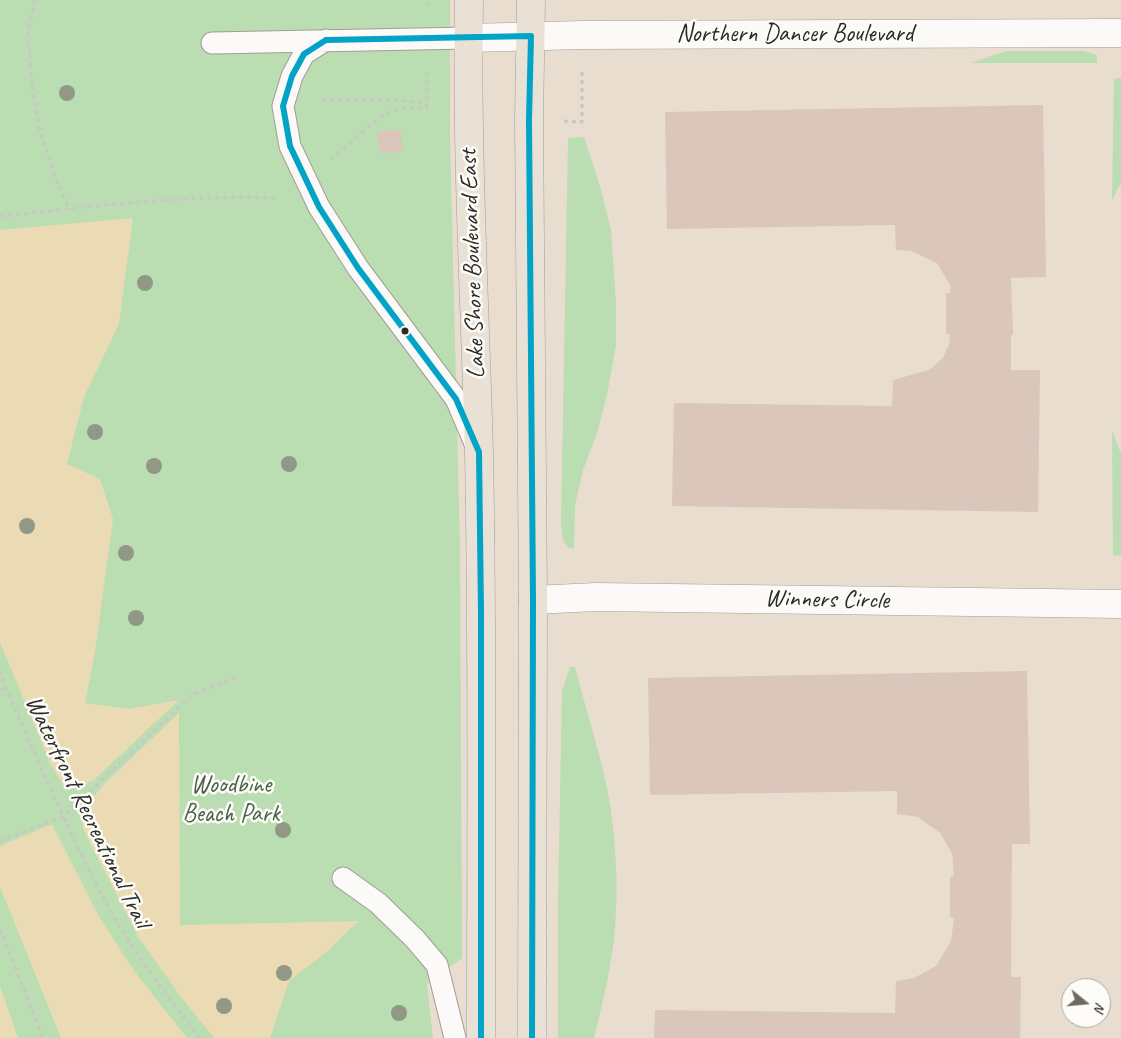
<!DOCTYPE html>
<style>
body{margin:0}
#map{position:relative;width:1121px;height:1038px;overflow:hidden;background:#e8ddce;font-family:Caveat,sans-serif}
canvas{display:block}
.north{position:absolute;left:1061px;top:978px;width:50px;height:50px;box-sizing:border-box;background:#fdfcf7;border:1px solid #a9a8a5;border-radius:50%;rotate:107deg;font-size:14px;font-weight:700;line-height:20px;text-align:center;color:#2b2b2b}
.north::after{content:'';display:block;margin:auto;width:18px;height:22px;background:#6d6964;clip-path:polygon(50% 0,100% 100%,50% 72%,0 100%)}
</style>
<div id="map">
<canvas width="1121" height="1038"></canvas>
<div class="north">N</div>
</div>
<script>
const ctx = document.querySelector('canvas').getContext('2d');
ctx.lineJoin = 'round';
function paint(path, color) {
  ctx.fillStyle = color;
  ctx.fill(path, 'evenodd');
}
function trace(path, color, width, dash) {
  ctx.strokeStyle = color;
  ctx.lineWidth = width;
  ctx.lineCap = dash ? 'butt' : 'round';
  ctx.setLineDash(dash || []);
  ctx.stroke(path);
}
function label(font, color, halo, rows, align = 'center') {
  ctx.font = font + ' Caveat,sans-serif';
  ctx.lineWidth = 5;
  ctx.setLineDash([]);
  ctx.textBaseline = 'middle';
  ctx.strokeStyle = halo;
  ctx.fillStyle = color;
  for (const [text, x, y, turn = 0] of rows) {
    ctx.save();
    ctx.translate(x, y);
    ctx.rotate((+turn || 0) * Math.PI / 180);
    ctx.textAlign = isNaN(turn) ? turn : align;
    if (halo) ctx.strokeText(text, 0, 0);
    ctx.fillText(text, 0, 0);
    ctx.restore();
  }
}
paint(new Path2D(`
 M 0,0 L 450,0 L 450,137 L 460,549 L 462,958 L 427,984 L 433,1038 L 0,1038 Z
 M 1006,51 L 1084,51 L 1097,55 L 1097,63 L 971,63 Z
 M 1121,78 L 1121,183 L 1112,200 L 1114,79 Z
 M 584,137 L 600,186 L 611,230 L 616,303 L 616,345 L 607,395 L 597,433 L 583,470 L 575,505 L 574,548 L 568,548 L 563,540 L 561,526 L 568,138 Z
 M 1112,430 L 1121,454 L 1121,555 L 1113,556 Z
 M 570,667 L 575,667 C 587,715 604,763 611,811 C 615,842 618,879 616,910 C 615,953 604,997 594,1038 L 558,1038 L 558,901 L 562,691 Z`), '#baddb1');
paint(new Path2D(`
 M 133,218 L 119,324 L 84,397 L 67,464 L 100,479 L 113,519 L 95,652 L 85,703 L 129,709 L 179,700 L 94,780 L 81,785 L 64,786 L 50,763 L 0,642 L 0,230 Z
 M 179,713 L 180,925 L 358,921 L 328,951 L 289,981 L 270,1038 L 214,1038 L 184,1001 L 139,938 L 84,831 L 81,812 L 107,781 Z
 M 52,824 L 99,917 L 135,972 L 187,1038 L 61,1038 L 0,887 L 0,846 Z
 M 0,986 L 18,1038 L 0,1038 Z`), '#ebdbb4');
paint(new Path2D(`
 M 1043,105 L 1046,277 L 1011,278 L 1013,335 L 1011,335 L 1011,370 L 1040,370 L 1038,512 L 672,506 L 674,403 L 892,406 L 893,380 L 929,370 L 943,358 L 950,342 L 949,334 L 946,334 L 946,293 L 950,293 L 951,287 L 937,263 L 911,251 L 896,250 L 895,225 L 667,229 L 665,112 Z
 M 401,130 L 403,152 L 379,153 L 378,131 Z
 M 1027,671 L 1030,844 L 1012,844 L 1011,977 L 1021,977 L 1020,1038 L 654,1038 L 655,1010 L 895,1013 L 896,981 L 914,978 L 936,966 L 951,941 L 954,918 L 950,917 L 950,877 L 954,876 L 952,853 L 940,833 L 918,817 L 897,814 L 897,791 L 650,795 L 648,678 Z`), '#dbc6bc');
const service = new Path2D(`
 M 326,40 L 304,54 L 292,76 L 283,106 L 290,146 L 319,207 L 358,268 L 456,399 L 476,446
 M 212,43 L 469,38
 M 343,878 L 378,903 L 415,939 L 437,965 L 455,1038`);
const minor = new Path2D(`
 M 469,38 L 583,35 L 1121,33
 M 533,600 L 596,597 L 1121,604`);
const trunk = new Path2D(`
 M 469,0 C 466,151 475,302 479,454 C 483,648 481,843 481,1038
 M 531,0 L 529,120 L 533,600 L 532,1038`);
trace(service, '#a39d95', 23);
trace(minor, '#a39d95', 29);
trace(trunk, '#a39d95', 29);
trace(new Path2D(`
 M 35,0 L 28,31 L 32,85 L 40,131 L 59,188 L 70,210
 M 428,7 L 428,0
 M 322,100 L 408,101 L 418,102 L 432,110
 M 564,121 L 582,122 L 582,71
 M 331,159 L 380,117 L 398,109 L 427,107 L 427,71
 M 0,216 C 92,207 186,194 278,198
 M 0,671 L 6,688 C 39,762 70,837 109,908 C 135,954 167,996 200,1038
 M 0,690 L 6,688
 M 0,841 L 64,816 L 192,695 L 236,677
 M 0,929 L 43,1038`), '#c9c7c3', 3, [4, 4]);
trace(service, '#fcfaf8', 21);
trace(minor, '#fcfaf8', 28);
trace(trunk, '#e9e1d5', 28);
trace(new Path2D(`
 M 326,40 L 531,36 L 529,120 L 533,600 L 532,1038
 M 326,40 L 304,54 L 292,76 L 283,106 L 290,146 L 319,207 L 358,268 L 456,399 L 479,452 L 481,612 L 481,1038`), '#02a3c6', 6);
ctx.fillStyle = '#919886';
for (const [x, y] of [
 [67,93],
 [145,283],
 [95,432],
 [289,464],
 [154,466],
 [27,526],
 [126,553],
 [136,618],
 [283,830],
 [284,973],
 [224,1006],
 [399,1013]
]) {
  ctx.beginPath();
  ctx.arc(x, y, 8, 0, 2 * Math.PI);
  ctx.fill();
}
for (const [x, y, r, color] of [
 [405,331,4.5,"#2b2b2b"]
]) {
  const dot = new Path2D();
  dot.arc(x, y, r, 0, 2 * Math.PI);
  ctx.fillStyle = color;
  ctx.fill(dot);
  trace(dot, '#fdfcf7', 2);
}
label('25px', '#2b2b2b', '#fdfcf7', [
 ["Northern Dancer Boulevard",795,34],
 ["Lake Shore Boulevard East",473,264,-92],
 ["Winners Circle",827,600,1],
 ["Waterfront Recreational Trail",87,812,64]
]);
label('25px', '#4a604c', '#fdfcf7', [
 ["Woodbine",231,785],
 ["Beach Park",231,814]
]);
</script>
